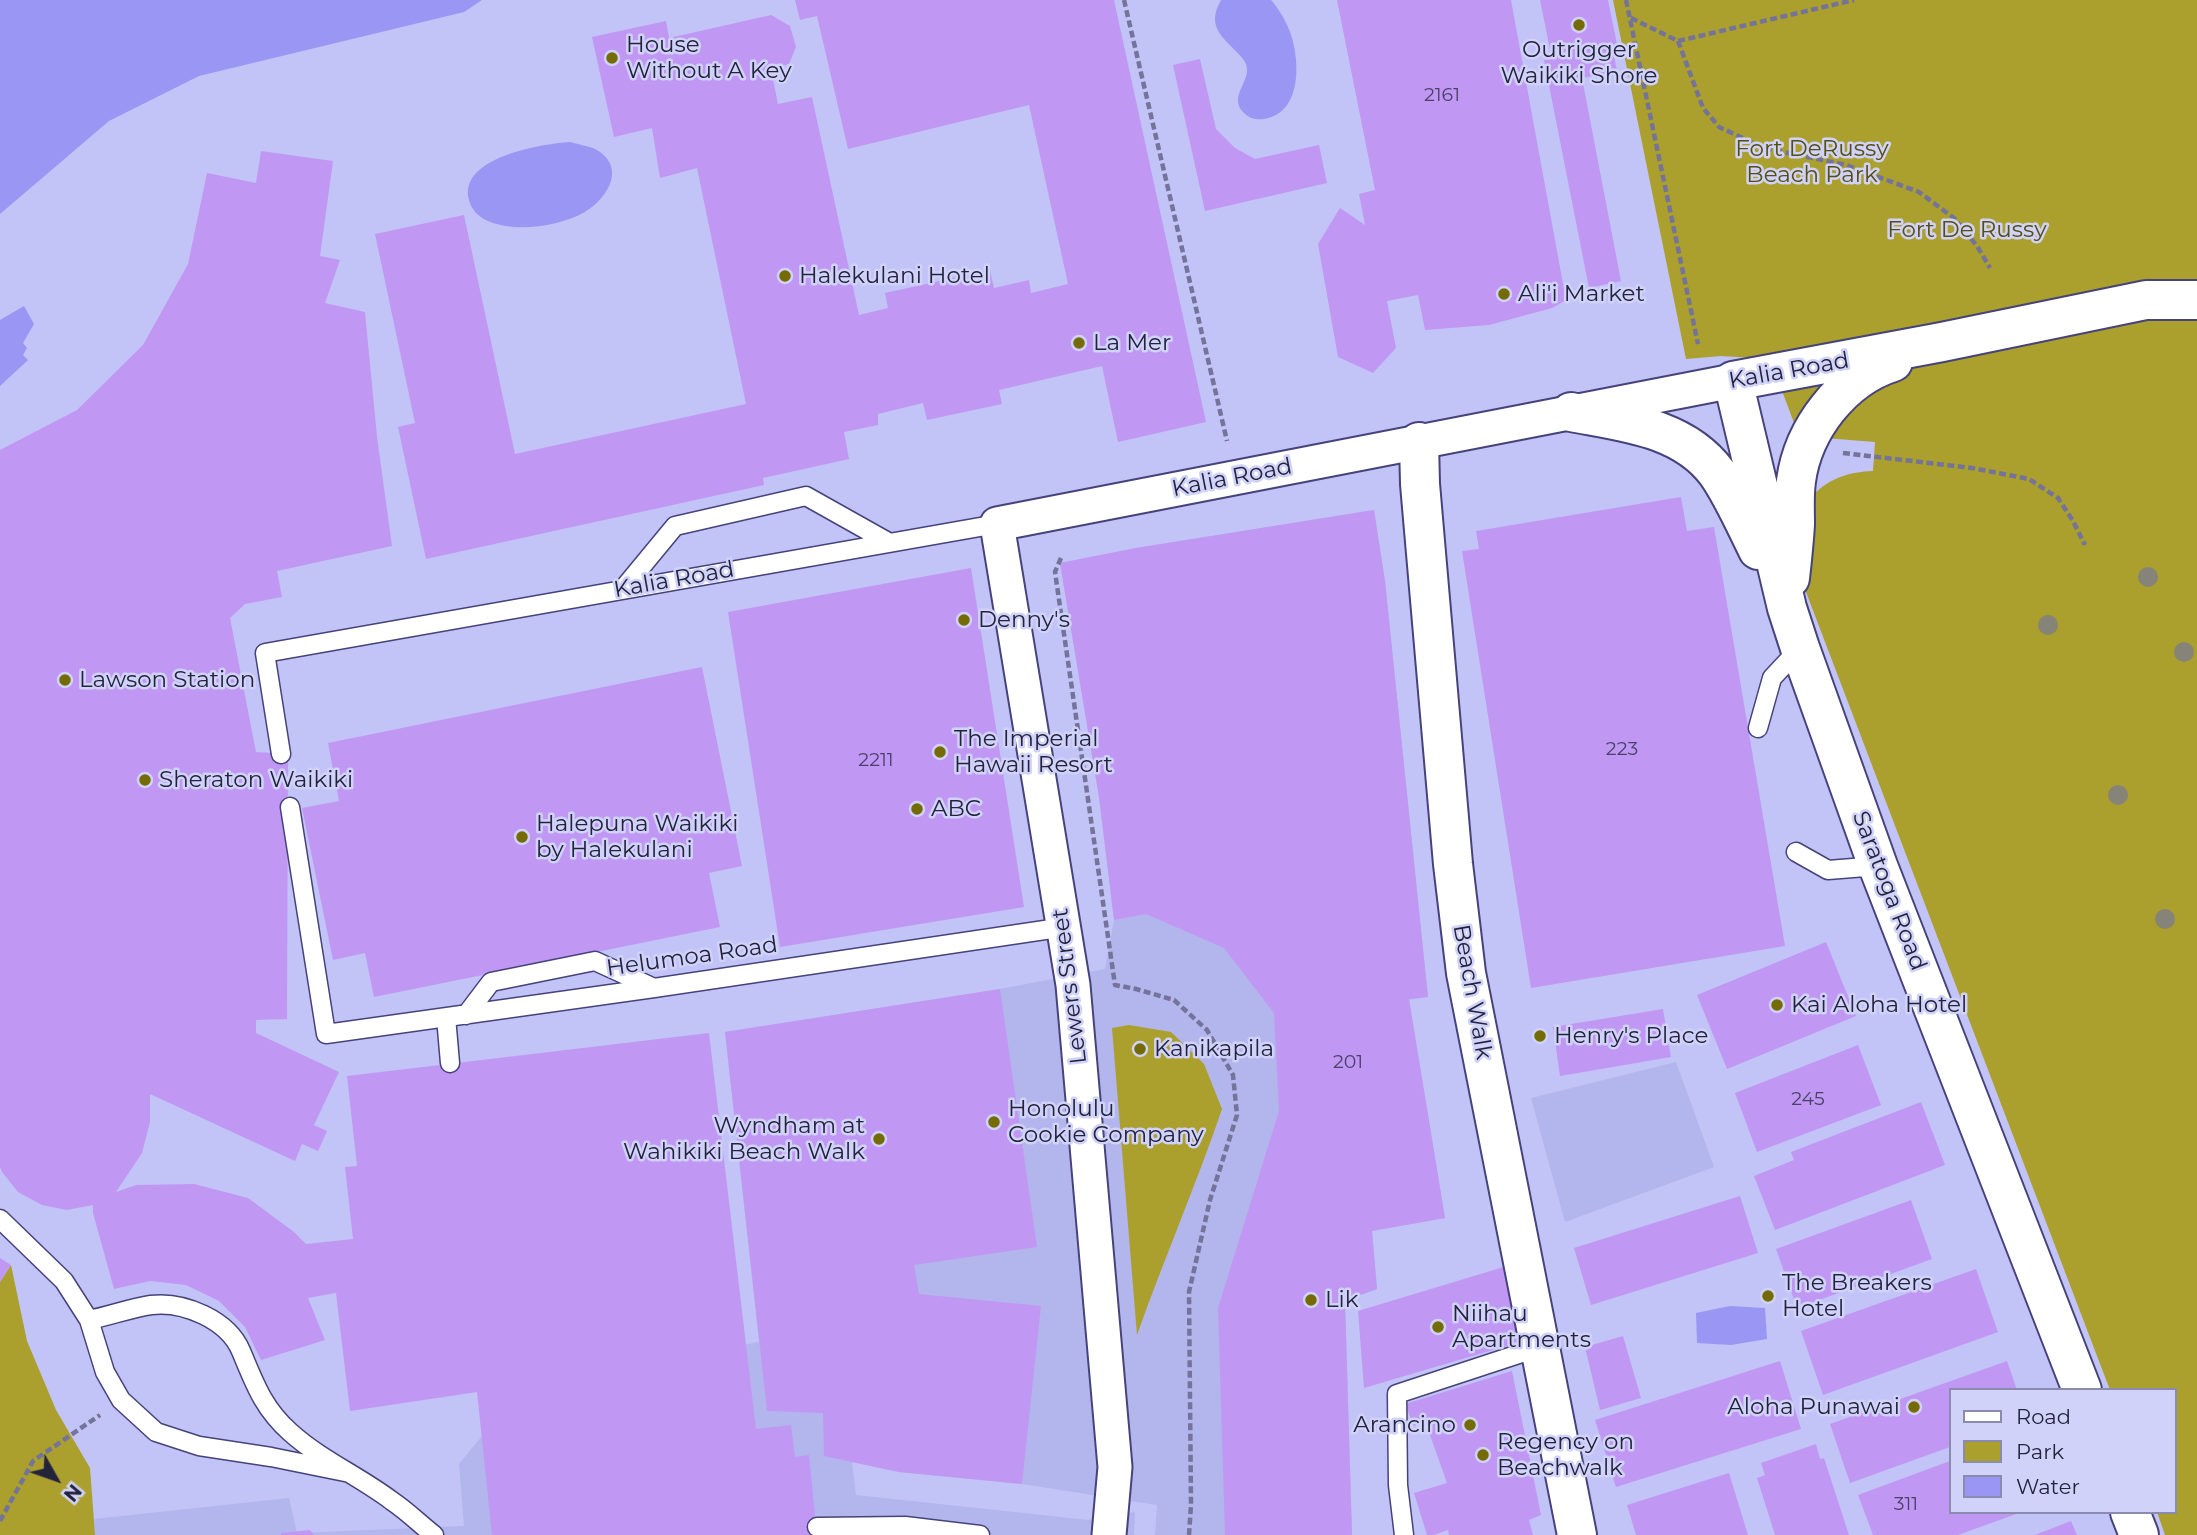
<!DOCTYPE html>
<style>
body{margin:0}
#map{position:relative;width:2197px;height:1535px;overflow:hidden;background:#c2c3f7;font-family:Montserrat,sans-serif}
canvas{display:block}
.legend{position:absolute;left:1949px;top:1388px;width:228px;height:126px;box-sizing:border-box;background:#d0d2f9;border:2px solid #8b8cad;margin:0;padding:9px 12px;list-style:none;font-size:21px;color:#24233c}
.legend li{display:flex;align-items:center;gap:14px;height:35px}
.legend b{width:35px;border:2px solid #8b8cad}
.north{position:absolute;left:21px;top:1444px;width:70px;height:70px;-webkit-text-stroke:5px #d0d2f9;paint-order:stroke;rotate:130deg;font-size:19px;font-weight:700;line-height:28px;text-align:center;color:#24233c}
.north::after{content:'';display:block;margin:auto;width:24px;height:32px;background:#24233c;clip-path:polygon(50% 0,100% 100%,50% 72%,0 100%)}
</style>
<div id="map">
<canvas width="2197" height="1535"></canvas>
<ul class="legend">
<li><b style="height:9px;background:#fff"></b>Road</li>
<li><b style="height:19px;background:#ab9f2d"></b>Park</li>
<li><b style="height:19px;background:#9997f3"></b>Water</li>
</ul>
<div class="north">N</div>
</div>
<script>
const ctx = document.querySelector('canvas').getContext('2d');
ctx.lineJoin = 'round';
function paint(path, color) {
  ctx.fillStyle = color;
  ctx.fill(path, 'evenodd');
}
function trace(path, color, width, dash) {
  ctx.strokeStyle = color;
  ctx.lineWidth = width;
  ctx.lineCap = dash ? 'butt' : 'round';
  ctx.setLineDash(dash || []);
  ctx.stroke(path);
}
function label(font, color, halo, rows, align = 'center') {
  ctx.font = font + ' Montserrat,sans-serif';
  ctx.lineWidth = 5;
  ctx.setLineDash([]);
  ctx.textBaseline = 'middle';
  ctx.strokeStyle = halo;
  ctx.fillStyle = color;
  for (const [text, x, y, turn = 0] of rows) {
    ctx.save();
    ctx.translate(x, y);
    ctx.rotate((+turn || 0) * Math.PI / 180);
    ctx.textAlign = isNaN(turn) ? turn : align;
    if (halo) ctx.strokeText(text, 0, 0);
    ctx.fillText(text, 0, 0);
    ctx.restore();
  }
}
paint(new Path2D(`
 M 1374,510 L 1385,581 L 1428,997 L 1409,1000 L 1445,1218 L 1372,1231 L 1377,1289 L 1345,1301 L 1352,1535 L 1155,1535 L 1157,1505 L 1022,1484 L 899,1472 L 852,1462 L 856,1495 L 1088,1520 L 1135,1512 L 1134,1535 L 95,1535 L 94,1519 L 289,1498 L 297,1533 L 464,1526 L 459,1464 L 524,1385 L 759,1342 L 725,1032 L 1000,989 L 1105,969 L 1114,920 L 1099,797 L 1060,563 L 1136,548 Z
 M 1676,1062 L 1714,1167 L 1565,1222 L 1531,1098 Z`), '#b3b5ed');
paint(new Path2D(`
 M 1613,0 L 2197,0 L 2197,1535 L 2165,1535 L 2157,1512 L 2174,1512 L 2174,1390 L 2110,1390 L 1798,571 L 1813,495 C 1830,478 1849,472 1873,471 L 1875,442 L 1799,436 L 1770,359 L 1721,356 L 1686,359 Z
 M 1129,1025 L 1171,1032 L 1204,1064 L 1222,1109 C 1196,1185 1164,1259 1137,1335 L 1112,1028 Z
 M 11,1265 L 27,1341 L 56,1410 L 90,1468 L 95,1535 L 0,1535 L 0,1282 Z`), '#ab9f2d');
paint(new Path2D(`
 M 0,0 L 482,0 L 464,12 L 199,76 L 109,121 L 0,214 Z
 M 1221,0 L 1271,0 C 1279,9 1286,21 1290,32 C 1300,59 1303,113 1264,119 C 1257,120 1250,119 1244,113 C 1225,95 1258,78 1243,59 C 1227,39 1204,30 1221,0 Z
 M 570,142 C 580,145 592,146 600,152 C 626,171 605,200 585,212 C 563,224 531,230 506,226 C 490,223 474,218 469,200 C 458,157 542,144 570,142 Z
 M 24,306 L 34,324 L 23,343 L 27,348 L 23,355 L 28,360 L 0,386 L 0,320 Z
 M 1730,1306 L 1765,1308 L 1767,1339 L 1731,1345 L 1697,1343 L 1696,1313 Z`), '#9997f3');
paint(new Path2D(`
 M 795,0 L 1114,0 L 1206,422 L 1118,442 L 1102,366 L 999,390 L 1002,404 L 927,420 L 923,403 L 878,414 L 878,425 L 844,432 L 849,459 L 763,478 L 764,485 L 426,559 L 398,427 L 415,423 L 375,234 L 464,215 L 515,454 L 746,404 L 697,168 L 660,178 L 652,128 L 614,137 L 592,37 L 666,21 L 669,38 L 771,15 L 790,26 L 796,47 L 789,64 L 771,69 L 778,104 L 812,97 L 859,315 L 888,308 L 885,293 L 990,270 L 994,288 L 1029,280 L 1031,293 L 1068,284 L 1029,105 L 848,149 L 817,16 L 800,20 Z
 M 1337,0 L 1511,0 L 1566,300 L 1552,308 L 1489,325 L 1425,330 L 1418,295 L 1387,301 L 1396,348 L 1373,373 L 1338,357 L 1318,244 L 1340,208 L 1365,225 L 1359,194 L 1375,190 Z
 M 1540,0 L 1608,0 L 1618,49 L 1613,51 L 1617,71 L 1582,78 L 1621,281 L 1589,288 L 1544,60 L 1552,59 Z
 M 1200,59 L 1216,129 L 1235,148 L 1255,159 L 1319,145 L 1327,183 L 1205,211 L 1173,65 Z
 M 261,151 L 333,161 L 320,256 L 340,260 L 325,303 L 365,312 L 377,437 L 392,546 L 277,571 L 282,597 L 245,604 L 230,618 L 256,752 L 288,754 L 287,1019 L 256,1020 L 256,1033 L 339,1072 L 314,1125 L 327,1131 L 318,1151 L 302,1144 L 295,1161 L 150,1094 L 150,1122 L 142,1153 L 116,1192 L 136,1185 L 194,1184 L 248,1198 L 294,1232 L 306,1244 L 353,1239 L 345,1167 L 357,1166 L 347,1076 L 709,1033 L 756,1429 L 791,1425 L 795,1457 L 809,1455 L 817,1535 L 492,1535 L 477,1392 L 350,1411 L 336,1293 L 308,1298 L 325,1340 L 261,1360 L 245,1327 L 219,1301 L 186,1285 L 150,1281 L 114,1289 L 93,1213 L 93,1205 L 67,1210 L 42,1205 L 18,1192 L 2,1172 L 0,1167 L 0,450 L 77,410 L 143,345 L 188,264 L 207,173 L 256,183 Z
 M 1681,497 L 1687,531 L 1714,527 L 1785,946 L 1531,988 L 1462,551 L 1479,549 L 1476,531 Z
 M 1374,510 L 1385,581 L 1428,997 L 1409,999 L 1445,1218 L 1372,1231 L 1377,1289 L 1345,1300 L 1352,1535 L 1225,1535 L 1218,1308 L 1279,1111 L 1274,1013 L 1224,948 L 1146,914 L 1114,920 L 1099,797 L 1060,563 L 1136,548 Z
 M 971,568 L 1024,907 L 780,947 L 728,612 Z
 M 702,667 L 742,866 L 709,873 L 720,927 L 374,997 L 365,953 L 333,960 L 302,808 L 339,801 L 328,743 Z
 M 1826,942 L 1856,1016 L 1727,1069 L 1697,995 Z
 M 1000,989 L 1037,1247 L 914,1265 L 919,1294 L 1041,1306 L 1022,1484 L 899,1472 L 824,1456 L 823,1413 L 767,1411 L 725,1032 Z
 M 1663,1009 L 1671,1057 L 1560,1076 L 1553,1027 Z
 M 1858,1045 L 1881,1105 L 1757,1152 L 1735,1093 Z
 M 1921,1102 L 1945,1165 L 1775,1230 L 1754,1176 L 1794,1160 L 1791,1152 Z
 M 1740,1196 L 1758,1253 L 1591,1305 L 1574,1248 Z
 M 1911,1200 L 1932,1259 L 1797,1308 L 1776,1249 Z
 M 0,1258 L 11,1265 L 0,1282 Z
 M 1507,1266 L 1520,1342 L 1364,1388 L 1358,1311 Z
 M 1976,1269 L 1998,1332 L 1823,1395 L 1801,1331 Z
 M 1623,1336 L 1641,1398 L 1600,1410 L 1585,1347 Z
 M 1780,1361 L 1801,1429 L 1616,1487 L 1595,1420 Z
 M 2007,1361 L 2017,1390 L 1950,1390 L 1950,1447 L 1850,1483 L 1830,1424 Z
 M 1512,1371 L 1541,1515 L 1529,1520 L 1533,1535 L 1449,1535 L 1448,1530 L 1434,1535 L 1427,1535 L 1414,1493 L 1447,1483 L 1425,1421 L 1414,1426 L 1405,1404 Z
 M 1816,1444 L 1820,1459 L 1824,1458 L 1849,1535 L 1775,1535 L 1757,1478 L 1765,1475 L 1761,1463 Z
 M 1950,1461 L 1950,1512 L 2019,1513 L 1958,1535 L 1873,1535 L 1858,1495 Z
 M 1729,1473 L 1748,1535 L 1636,1535 L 1627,1505 Z
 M 2071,1521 L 2077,1535 L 2035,1535 Z
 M 310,1530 L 314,1535 L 281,1535 L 281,1533 Z`), '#c098f3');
const lane = new Path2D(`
 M 623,589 L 675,526 L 806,496 L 888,542
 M 1758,728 L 1772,678 L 1800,648
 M 281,754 L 265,653 L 997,524
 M 290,807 L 326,1034 L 654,988 L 1065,927
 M 1796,852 L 1828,870 L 1878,866
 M 466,1015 L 491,982 L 595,961 L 654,988
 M 446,1017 L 450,1063
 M 0,1219 L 64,1281 L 89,1320 L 105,1372 L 121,1400 L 156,1432 L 199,1446 L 271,1457 L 345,1472
 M 89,1320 C 109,1316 131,1308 151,1305 C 184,1301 228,1320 241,1351 C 255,1384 263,1408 290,1432 C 321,1460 359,1476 392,1501 C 407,1511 420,1524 434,1535
 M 817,1527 L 905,1526 L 980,1535
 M 1404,1535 L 1398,1485 L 1397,1394 L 1540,1347`);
const street = new Path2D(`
 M 1109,1535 L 1115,1467 L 1073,985 L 997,524 L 1733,381`);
const secondary = new Path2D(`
 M 1571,412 C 1623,422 1683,427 1717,473 C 1732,494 1746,526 1758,550
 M 1419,442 L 1420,484 L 1453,864 L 1466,973 L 1577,1535
 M 1790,578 C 1792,560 1794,542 1795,524 C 1795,510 1794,496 1796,481 C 1803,429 1842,378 1893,362
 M 2082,1390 L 1878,866 L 1800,648 L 1787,608 L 1733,381 L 1942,342 L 2146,300 L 2197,300
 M 2130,1512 L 2139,1535`);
trace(lane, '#45437a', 21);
trace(street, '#45437a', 37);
trace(secondary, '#45437a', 42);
trace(new Path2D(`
 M 1124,0 L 1227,441
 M 1626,0 L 1698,344
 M 1631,18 L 1678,41 L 1854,0
 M 1678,41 L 1703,108 L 1719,127 L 1764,148 L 1846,165 L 1919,192 L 1954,218 L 1977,246 L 1990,268
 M 1843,453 L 1972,468 L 2029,479 L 2058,498 L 2073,521 L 2085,545
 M 1061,558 L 1055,572 L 1115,985 L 1136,989 L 1174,1000 L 1207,1030 L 1233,1075 L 1237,1115 L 1210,1200 L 1189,1292 L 1191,1505 L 1189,1535
 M 0,1521 L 33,1461 L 100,1415`), '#74749a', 4.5, [7, 3.5]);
trace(lane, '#fff', 18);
trace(street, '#fff', 33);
trace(secondary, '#fff', 38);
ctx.fillStyle = '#868379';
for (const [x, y] of [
 [2148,577],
 [2048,625],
 [2184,652],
 [2118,795],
 [2165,919]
]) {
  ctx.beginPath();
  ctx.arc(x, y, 10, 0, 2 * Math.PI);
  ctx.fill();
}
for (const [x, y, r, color] of [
 [1579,25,7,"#746b05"],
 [612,58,7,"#746b05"],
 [785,276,7,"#746b05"],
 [1504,294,7,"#746b05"],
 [1079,343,7,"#746b05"],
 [964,620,7,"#746b05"],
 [65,680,7,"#746b05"],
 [940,752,7,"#746b05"],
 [145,780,7,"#746b05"],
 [917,809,7,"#746b05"],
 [522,837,7,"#746b05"],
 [1777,1005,7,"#746b05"],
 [1540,1036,7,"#746b05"],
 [1140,1049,7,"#746b05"],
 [994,1122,7,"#746b05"],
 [879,1139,7,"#746b05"],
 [1768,1296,7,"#746b05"],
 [1311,1300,7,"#746b05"],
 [1438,1327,7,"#746b05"],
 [1914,1407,7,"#746b05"],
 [1470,1425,7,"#746b05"],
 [1483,1455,7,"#746b05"]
]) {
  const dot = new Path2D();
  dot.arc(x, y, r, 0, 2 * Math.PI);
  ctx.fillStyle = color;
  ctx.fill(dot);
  trace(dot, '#d0d2f9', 2.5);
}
label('19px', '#4b406a', null, [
 ["2161",1442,95],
 ["223",1622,749],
 ["2211",876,760],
 ["201",1348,1062],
 ["245",1808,1099],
 ["311",1906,1504]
]);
label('23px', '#24233c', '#d0d2f9', [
 ["House",626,45],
 ["Without A Key",626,71],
 ["Outrigger",1579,50,"center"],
 ["Waikiki Shore",1579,76,"center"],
 ["Halekulani Hotel",799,276],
 ["Ali'i Market",1518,294],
 ["La Mer",1093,343],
 ["Denny's",978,620],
 ["Lawson Station",79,680],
 ["The Imperial",954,739],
 ["Hawaii Resort",954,765],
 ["Sheraton Waikiki",159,780],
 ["ABC",931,809],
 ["Halepuna Waikiki",536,824],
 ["by Halekulani",536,850],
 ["Kai Aloha Hotel",1791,1005],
 ["Henry's Place",1554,1036],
 ["Kanikapila",1154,1049],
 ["Honolulu",1008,1109],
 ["Cookie Company",1008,1135],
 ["Wyndham at",865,1126,"right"],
 ["Wahikiki Beach Walk",865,1152,"right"],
 ["The Breakers",1782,1283],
 ["Hotel",1782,1309],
 ["Lik",1325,1300],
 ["Niihau",1452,1314],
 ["Apartments",1452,1340],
 ["Aloha Punawai",1900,1407,"right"],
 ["Arancino",1456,1425,"right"],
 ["Regency on",1497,1442],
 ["Beachwalk",1497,1468]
], 'left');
label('23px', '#554f12', '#d0d2f9', [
 ["Fort DeRussy",1812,149],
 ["Beach Park",1812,175],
 ["Fort De Russy",1967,230]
]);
label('23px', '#24233c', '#d0d2f9', [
 ["Kalia Road",1789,371,-10],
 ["Kalia Road",1232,478,-11],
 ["Kalia Road",674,580,-10],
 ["Saratoga Road",1889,891,69],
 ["Helumoa Road",692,957,-8],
 ["Lewers Street",1070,986,-97],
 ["Beach Walk",1472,992,80]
]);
</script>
